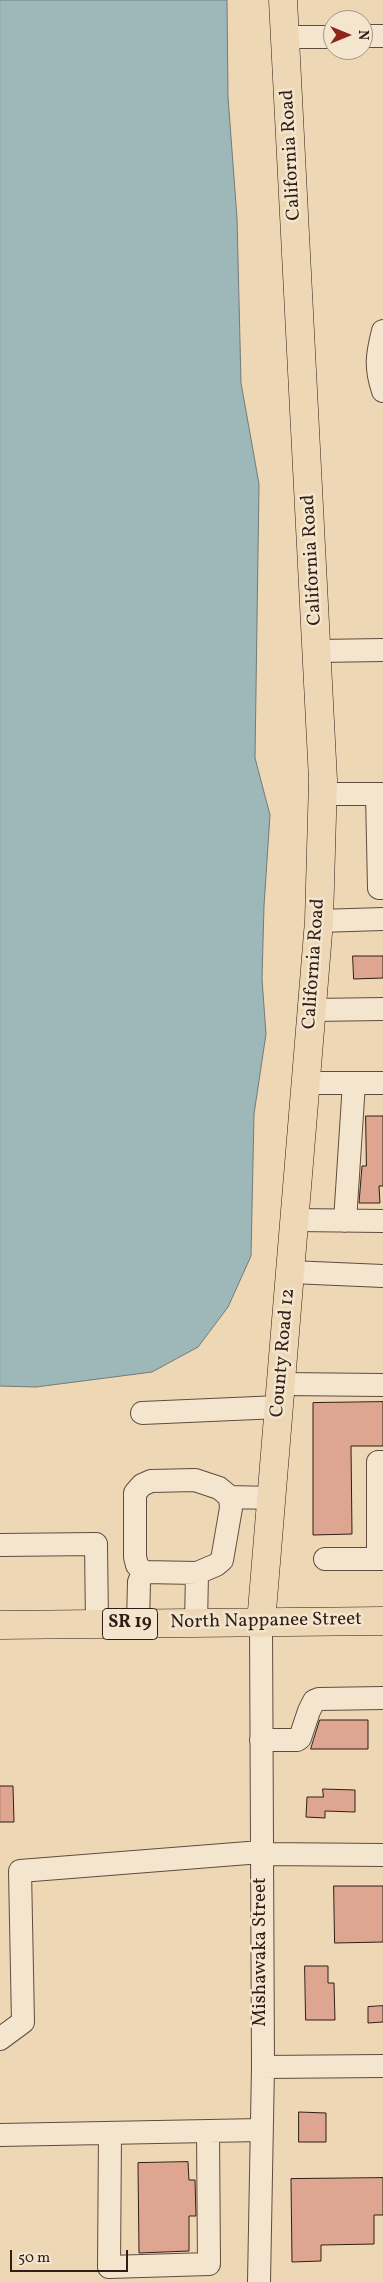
<!DOCTYPE html>
<style>
body{margin:0}
#map{position:relative;width:383px;height:2282px;overflow:hidden;background:#eed7b5;font-family:Vollkorn,serif}
canvas{display:block}
.north{position:absolute;left:323px;top:10px;width:50px;height:50px;box-sizing:border-box;background:#f4e5cf;border:1px solid #a69585;border-radius:50%;rotate:90deg;font-size:14px;font-weight:700;line-height:20px;text-align:center;color:#301e16}
.north::after{content:'';display:block;margin:auto;width:18px;height:22px;background:#8f2418;clip-path:polygon(50% 0,100% 100%,50% 72%,0 100%)}
.scale{position:absolute;left:10px;top:2250px;width:118px;height:22px;box-sizing:border-box;border:2px solid #301e16;border-top:0;padding-left:6px;font-size:15px;line-height:18px;white-space:nowrap;color:#301e16;-webkit-text-stroke:4px #f4e5cf;paint-order:stroke}
</style>
<div id="map">
<canvas width="383" height="2282"></canvas>
<div class="north">N</div>
<div class="scale">50 m</div>
</div>
<script>
const ctx = document.querySelector('canvas').getContext('2d');
ctx.lineJoin = 'round';
function paint(path, color) {
  ctx.fillStyle = color;
  ctx.fill(path, 'evenodd');
}
function trace(path, color, width, dash) {
  ctx.strokeStyle = color;
  ctx.lineWidth = width;
  ctx.lineCap = dash ? 'butt' : 'round';
  ctx.setLineDash(dash || []);
  ctx.stroke(path);
}
function label(font, color, halo, rows, align = 'center') {
  ctx.font = font + ' Vollkorn,serif';
  ctx.lineWidth = 5;
  ctx.setLineDash([]);
  ctx.textBaseline = 'middle';
  ctx.strokeStyle = halo;
  ctx.fillStyle = color;
  for (const [text, x, y, turn = 0] of rows) {
    ctx.save();
    ctx.translate(x, y);
    ctx.rotate((+turn || 0) * Math.PI / 180);
    ctx.textAlign = isNaN(turn) ? turn : align;
    if (halo) ctx.strokeText(text, 0, 0);
    ctx.fillText(text, 0, 0);
    ctx.restore();
  }
}
const water = new Path2D(`
 M 0,0 L 227,0 L 228,97 L 237,218 L 241,383 L 259,484 L 255,758 L 270,815 L 264,906 L 262,979 L 266,1034 L 254,1114 L 251,1256 L 228,1307 L 198,1347 L 152,1372 L 36,1387 L 0,1386 Z`);
paint(water, '#9eb7b8');
trace(water, '#727a77', 1);
const building = new Path2D(`
 M 353,956 L 383,956 L 383,978 L 354,979 Z
 M 366,1116 L 383,1116 L 383,1186 L 379,1186 L 380,1203 L 359,1203 L 362,1166 L 366,1166 Z
 M 383,1402 L 383,1446 L 351,1446 L 352,1534 L 313,1535 L 313,1403 Z
 M 320,1720 L 368,1720 L 368,1749 L 311,1749 Z
 M 0,1786 L 13,1786 L 14,1822 L 0,1822 Z
 M 323,1789 L 355,1790 L 355,1812 L 325,1811 L 325,1818 L 306,1817 L 307,1797 L 323,1797 Z
 M 334,1886 L 383,1886 L 383,1942 L 335,1943 Z
 M 305,1966 L 328,1966 L 328,1983 L 334,1983 L 335,2020 L 306,2020 Z
 M 383,2006 L 383,2022 L 368,2023 L 368,2007 Z
 M 299,2112 L 326,2113 L 326,2142 L 299,2142 Z
 M 188,2162 L 189,2180 L 195,2180 L 196,2216 L 189,2216 L 189,2251 L 139,2253 L 138,2163 Z
 M 383,2178 L 383,2215 L 374,2215 L 374,2244 L 321,2245 L 321,2261 L 292,2262 L 291,2179 Z`);
paint(building, '#dea590');
trace(building, '#301e16', 1);
const minor = new Path2D(`
 M 363,36 L 383,36
 M 286,37 L 333,37
 M 383,331 C 377,355 375,367 383,391
 M 318,651 L 383,650
 M 323,794 L 383,794
 M 377,794 L 379,888 L 383,888
 M 319,921 L 383,919
 M 312,1010 L 383,1009
 M 307,1083 L 383,1083
 M 295,1220 L 383,1221
 M 345,1221 L 354,1083
 M 291,1272 L 383,1276
 M 282,1384 L 383,1385
 M 142,1413 L 279,1407
 M 383,1462 L 378,1462 L 378,1507 L 383,1507
 M 378,1507 L 378,1559
 M 0,1545 L 96,1544 L 97,1624
 M 325,1559 L 383,1559
 M 143,1572 L 197,1573
 M 138,1624 L 139,1582 L 143,1572 L 137,1565 L 135,1557 L 135,1493 L 142,1485 L 151,1481 L 195,1480 L 219,1488 L 230,1497 L 272,1498
 M 196,1624 L 197,1573 L 216,1565 L 222,1560 L 231,1508 L 230,1497
 M 261,1740 L 297,1740 L 300,1738 L 309,1711 L 314,1701 L 319,1699 L 383,1698
 M 261,1854 L 383,1855
 M 0,2039 L 23,2022 L 20,1871 L 261,1852
 M 263,2067 L 383,2066
 M 110,2133 L 109,2267 L 209,2264 L 208,2132
 M 0,2135 L 261,2130
 M 259,2282 L 263,2067 L 261,1623`);
const major = new Path2D(`
 M 261,1623 L 319,921 L 323,780 L 283,0
 M 0,1625 L 383,1621`);
trace(minor, '#604c3e', 24);
trace(major, '#301e16', 29);
trace(minor, '#f4e5cf', 22);
trace(major, '#eed7b5', 28);
for (const [x, y, w] of [
 [130,1624,55]
]) {
  const box = new Path2D();
  box.roundRect(x - w / 2, y - 15.5, w, 31, 4);
  ctx.fillStyle = '#f4e5cf';
  ctx.fill(box);
  trace(box, '#301e16', 1);
}
label('bold 18px', '#301e16', null, [
 ["SR 19",130,1624]
]);
label('19px', '#301e16', '#f4e5cf', [
 ["California Road",292,155,-93],
 ["California Road",313,560,-93],
 ["California Road",315,964,-86],
 ["County Road 12",284,1353,-85],
 ["North Nappanee Street",266,1622,-1],
 ["Mishawaka Street",262,1952,-90]
]);
</script>
